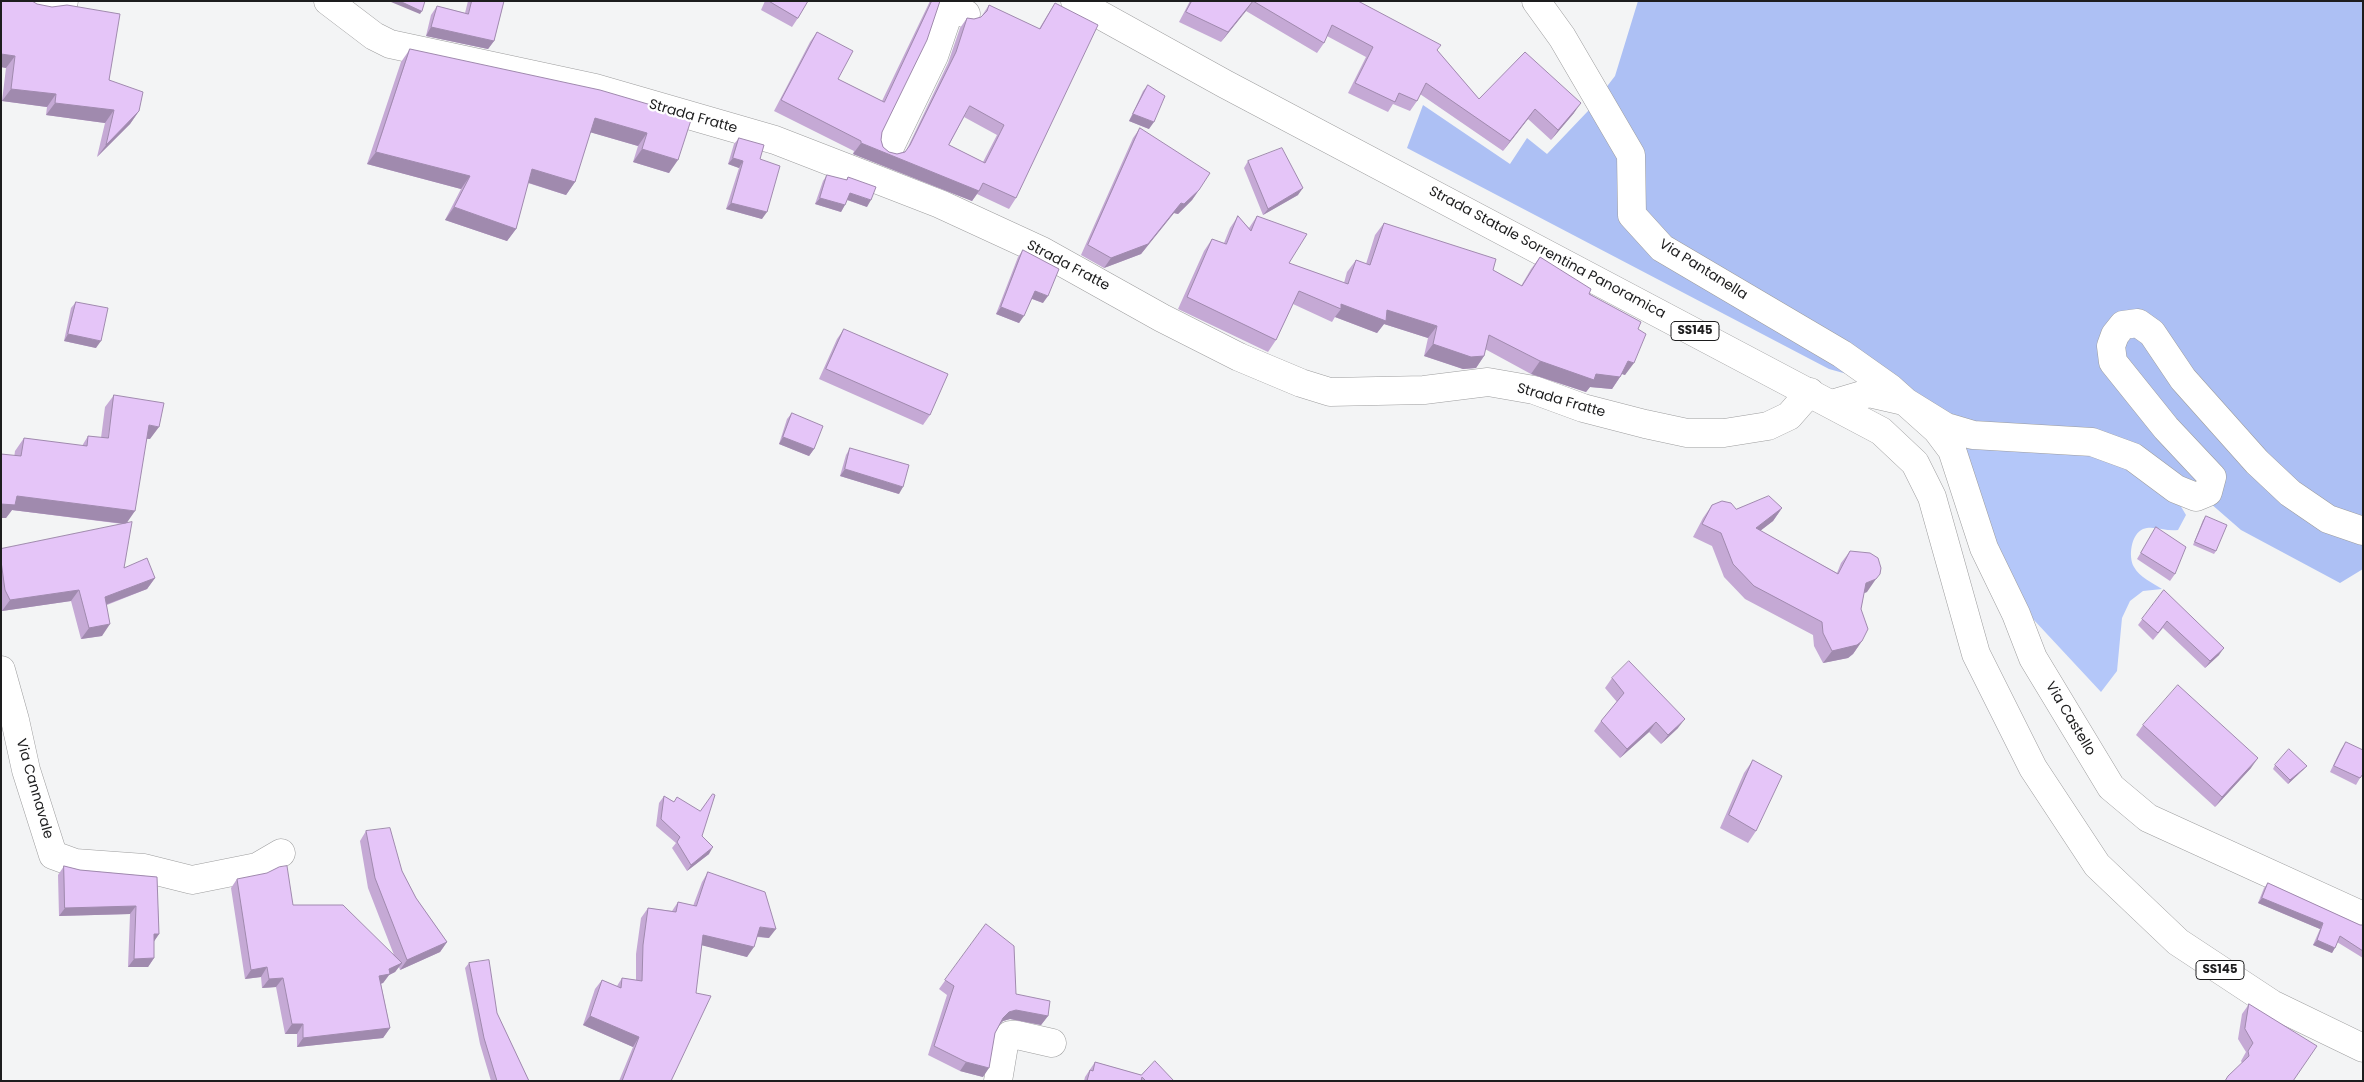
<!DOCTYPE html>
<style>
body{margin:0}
#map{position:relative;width:2364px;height:1082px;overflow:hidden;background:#f3f4f5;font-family:Poppins,sans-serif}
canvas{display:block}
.frame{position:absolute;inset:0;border:2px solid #1d1d1e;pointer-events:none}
</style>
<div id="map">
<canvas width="2364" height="1082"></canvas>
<div class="frame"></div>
</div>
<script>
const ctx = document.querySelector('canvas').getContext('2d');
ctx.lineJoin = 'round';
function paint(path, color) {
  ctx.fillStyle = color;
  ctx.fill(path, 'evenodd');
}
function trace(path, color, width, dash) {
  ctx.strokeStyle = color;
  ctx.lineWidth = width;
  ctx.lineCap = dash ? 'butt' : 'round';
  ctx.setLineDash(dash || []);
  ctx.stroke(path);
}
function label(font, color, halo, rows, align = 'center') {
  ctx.font = font + ' Poppins,sans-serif';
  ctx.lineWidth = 4.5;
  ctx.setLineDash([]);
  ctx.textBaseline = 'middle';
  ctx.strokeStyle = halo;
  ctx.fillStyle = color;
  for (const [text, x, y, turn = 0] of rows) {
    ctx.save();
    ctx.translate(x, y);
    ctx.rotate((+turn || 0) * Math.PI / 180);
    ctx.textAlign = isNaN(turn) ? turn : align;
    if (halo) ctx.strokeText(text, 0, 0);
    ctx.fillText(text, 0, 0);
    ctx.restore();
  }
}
paint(new Path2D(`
 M 1964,446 L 2075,447 L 2137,466 L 2170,488 L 2186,515 L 2178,530 C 2166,532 2154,525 2143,529 C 2131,534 2128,557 2134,567 C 2139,577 2153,583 2162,589 L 2143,591 L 2130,601 L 2122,618 L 2117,671 L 2101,692 L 2033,619 L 2000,574 Z`), '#b4c7f9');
paint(new Path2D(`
 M 1638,1 L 2363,1 L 2363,569 L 2340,583 L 2241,530 L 2179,476 L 1937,412 L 1865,379 L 1829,369 L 1407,148 L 1423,105 L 1510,164 L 1527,138 L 1547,154 L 1588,111 L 1615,76 Z`), '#adc0f4');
const minor = new Path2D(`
 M 31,1 L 46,4 L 64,1
 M 328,1 L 374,36 L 390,44 L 595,88 L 775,140 L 940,204 L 1042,251 L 1162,318 L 1239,357 L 1301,383 L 1330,392 L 1424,390 L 1488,382 L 1534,390 L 1583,408 L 1645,424 L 1687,433 L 1724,433 L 1768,426 L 1789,416 L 1810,392
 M 1536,1 L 1562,37 L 1631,155 L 1632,215 L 1662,248 L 1842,354 L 1890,388 L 1937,430 L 1952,450 L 1984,548 L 2016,614 L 2033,658 L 2111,787 L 2148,818 L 2363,916
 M 889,149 L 934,56 L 951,6 L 966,14
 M 1832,404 L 1869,393 L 1904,401 L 1946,427 L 1973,435 L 2092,442 L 2133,457 L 2176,489 L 2196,497 L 2208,492 L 2212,477 L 2166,428 L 2113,362 L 2111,346 L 2115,335 L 2123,325 L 2138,323 L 2152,333 L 2183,379 L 2257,462 L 2290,493 L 2328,519 L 2363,531
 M 1,670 L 15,720 L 26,770 L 53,855 L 75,863 L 144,868 L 192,880 L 257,867 L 281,853
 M 998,1081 L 1004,1045 L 1010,1035 L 1017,1035 L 1052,1043`);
const major = new Path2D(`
 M 1075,1 L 1225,84 L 1881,431 L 1915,463 L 1932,497 L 1976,654 L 2033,768 L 2097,865 L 2178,942 L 2272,1004 L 2363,1048`);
trace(minor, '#9d9d9e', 29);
trace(major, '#9d9d9e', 29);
trace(minor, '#fff', 28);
trace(major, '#fff', 28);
paint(new Path2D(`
 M 1,1 L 109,80 L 139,111 L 130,124 L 97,157 L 105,123 L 46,115 L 47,107 L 2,101 L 6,68 L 1,67 Z
 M 468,1 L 504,1 L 494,41 L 488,49 L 426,36 L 431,15 L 437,6 L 465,13 Z
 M 765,1 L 808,1 L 798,18 L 792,27 L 761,10 Z
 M 930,1 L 940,1 L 882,132 L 881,140 L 883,147 L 889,152 L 897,154 L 906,151 L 948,63 L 960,28 L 967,18 L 974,19 L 981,17 L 989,5 L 1039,29 L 1048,14 L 1055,3 L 1016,198 L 1009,209 L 977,194 L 972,201 L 853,154 L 854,151 L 774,111 L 810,42 L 817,32 L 838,79 L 882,101 ZM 964,117 L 997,135 L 983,162 L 949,145 Z
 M 1190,1 L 1358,1 L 1437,50 L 1479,99 L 1574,113 L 1551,140 L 1528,119 L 1503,151 L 1420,94 L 1417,101 L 1410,111 L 1393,104 L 1388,112 L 1348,93 L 1366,57 L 1327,36 L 1324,43 L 1317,53 L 1246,11 L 1221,42 L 1179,22 Z
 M 410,49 L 692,117 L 669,173 L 633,162 L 638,146 L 590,132 L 575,182 L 566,195 L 528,183 L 516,229 L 507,241 L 445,220 L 461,189 L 367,164 L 401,62 Z
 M 1148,85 L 1149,129 L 1129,121 L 1143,91 Z
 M 1140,128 L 1199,190 L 1192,200 L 1178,214 L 1174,213 L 1141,254 L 1104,268 L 1081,255 L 1133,138 Z
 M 739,138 L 760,159 L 762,219 L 726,209 L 739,168 L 728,164 L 734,144 Z
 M 1248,161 L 1298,195 L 1263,215 L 1244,168 Z
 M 827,175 L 846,180 L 848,177 L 867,207 L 847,200 L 841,212 L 815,204 L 823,181 Z
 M 1238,216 L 1249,228 L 1257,216 L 1289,263 L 1344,283 L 1347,272 L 1356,260 L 1366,264 L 1375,235 L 1384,223 L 1493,270 L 1521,286 L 1531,269 L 1540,257 L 1638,329 L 1625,375 L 1622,374 L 1612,389 L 1590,387 L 1586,392 L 1531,374 L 1485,349 L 1484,356 L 1476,368 L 1463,369 L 1424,356 L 1428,338 L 1384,324 L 1377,333 L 1335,317 L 1332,322 L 1293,304 L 1276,340 L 1268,352 L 1178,309 L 1204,251 L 1212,239 L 1224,243 L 1230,228 Z
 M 1023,250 L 1043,303 L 1032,299 L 1019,323 L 996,314 L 1018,257 Z
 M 76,302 L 96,348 L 64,341 L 71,308 Z
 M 844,329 L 930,415 L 923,425 L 819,379 L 837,339 Z
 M 114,395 L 150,439 L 147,439 L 126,523 L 124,568 L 155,578 L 147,589 L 107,605 L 102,636 L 81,639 L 71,601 L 2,611 L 1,609 L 1,549 L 123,524 L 12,510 L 6,518 L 15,451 L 24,438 L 82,446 L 88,436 L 101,438 L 105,407 Z
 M 792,413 L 814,449 L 809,456 L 779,444 L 787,419 Z
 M 850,448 L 899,494 L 840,476 L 846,455 Z
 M 1712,505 L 1736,509 L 1782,508 L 1773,521 L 1760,531 L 1837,573 L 1841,563 L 1850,551 L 1867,592 L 1864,593 L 1861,609 L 1862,641 L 1853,654 L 1848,658 L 1823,663 L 1814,646 L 1813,635 L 1745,599 L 1724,577 L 1712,546 L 1693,537 L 1703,518 Z
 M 2206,516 L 2216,551 L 2214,554 L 2193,545 L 2203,520 Z
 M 2156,527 L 2175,574 L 2170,581 L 2137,559 Z
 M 2164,590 L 2219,655 L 2205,668 L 2163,628 L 2153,640 L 2138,625 Z
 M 1612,678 L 1678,728 L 1661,744 L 1649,732 L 1620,758 L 1594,731 L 1601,721 L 1617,702 L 1605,688 Z
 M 2143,725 L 2251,768 L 2215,807 L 2136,735 Z
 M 2346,742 L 2360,778 L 2356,785 L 2330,772 L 2341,749 Z
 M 1753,760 L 1756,831 L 1748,843 L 1720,828 L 1744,773 Z
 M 2275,765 L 2304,769 L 2288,784 L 2273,769 Z
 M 664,796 L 674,802 L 702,836 L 709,854 L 687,871 L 672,848 L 676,843 L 656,826 L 659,803 Z
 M 366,831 L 402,871 L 416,898 L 447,942 L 440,952 L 400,970 L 399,967 L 395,972 L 389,975 L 383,983 L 381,984 L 390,1028 L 383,1038 L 297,1047 L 297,1034 L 285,1034 L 276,987 L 262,988 L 261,977 L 245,979 L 231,888 L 237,879 L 293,905 L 394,955 L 368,888 L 360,841 Z
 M 64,866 L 80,870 L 157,877 L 159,934 L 154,941 L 154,958 L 148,967 L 128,967 L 130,914 L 59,916 L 58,875 Z
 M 708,872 L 769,938 L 757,937 L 747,957 L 702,945 L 671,1081 L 619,1081 L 633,1047 L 583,1025 L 595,989 L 602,980 L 617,986 L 622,978 L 636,980 L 636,954 L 641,918 L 648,908 L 672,911 L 678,902 L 693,906 L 702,882 Z
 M 2268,883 L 2360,925 L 2363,925 L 2363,958 L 2337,942 L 2332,953 L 2313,945 L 2320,929 L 2258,903 L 2264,888 Z
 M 986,924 L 1016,994 L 1048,1016 L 1041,1025 L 1010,1019 L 1003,1021 L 1000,1024 L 995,1033 L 983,1077 L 960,1071 L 928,1055 L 947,995 L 939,989 Z
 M 469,963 L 497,1013 L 529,1081 L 491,1081 L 480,1044 L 465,968 Z
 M 2249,1004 L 2293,1081 L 2242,1063 L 2241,1061 L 2246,1052 L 2238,1039 L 2242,1014 Z
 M 1095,1062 L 1141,1075 L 1174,1081 L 1084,1081 L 1085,1077 Z`), '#c5a9d5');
paint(new Path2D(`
 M 392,1 L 400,1 L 422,11 L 420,14 L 391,2 Z
 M 1253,1 L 1246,11 L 1221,42 L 1228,32 Z
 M 431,27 L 494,41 L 488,49 L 426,36 Z
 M 1,54 L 15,56 L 6,68 L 1,67 Z
 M 11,89 L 56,94 L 47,107 L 2,101 Z
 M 55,103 L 114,110 L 105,123 L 46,115 Z
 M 1581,103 L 1574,113 L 1551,140 L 1558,130 Z
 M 1535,109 L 1528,119 L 1503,151 L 1510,141 Z
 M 139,111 L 130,124 L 97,157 L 106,145 Z
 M 1133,114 L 1154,122 L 1149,129 L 1129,121 Z
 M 595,118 L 647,133 L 638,146 L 586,131 Z
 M 861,143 L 979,191 L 972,201 L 853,154 Z
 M 642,149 L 678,160 L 669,173 L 633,162 Z
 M 376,152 L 470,176 L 461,189 L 367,164 Z
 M 733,158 L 743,161 L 739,168 L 728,164 Z
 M 532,169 L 575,182 L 566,195 L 523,181 Z
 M 1303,188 L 1298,195 L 1263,215 L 1268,209 Z
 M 1199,190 L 1192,200 L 1178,214 L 1174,213 L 1141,254 L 1104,268 L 1111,258 Z
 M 850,193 L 871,200 L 867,207 L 845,199 Z
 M 820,198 L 845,205 L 841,212 L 815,204 Z
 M 731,203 L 767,212 L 762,219 L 726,209 Z
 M 454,207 L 516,229 L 507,241 L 445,220 Z
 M 1035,291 L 1048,296 L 1043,303 L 1030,298 Z
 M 1341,304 L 1387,310 L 1437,326 L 1428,338 L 1384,324 L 1377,333 L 1335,317 L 1341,309 Z
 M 1001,307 L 1024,316 L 1019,323 L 996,314 Z
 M 68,334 L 101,341 L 96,348 L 64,341 Z
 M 1433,344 L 1484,356 L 1476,368 L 1463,369 L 1424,356 Z
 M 1540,361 L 1620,377 L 1612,389 L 1590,387 L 1586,392 L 1531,374 Z
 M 1628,361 L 1634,363 L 1625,375 L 1619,373 Z
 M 149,425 L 159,427 L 150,439 L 140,438 Z
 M 783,437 L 814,449 L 809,456 L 779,444 Z
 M 845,469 L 903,487 L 899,494 L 840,476 Z
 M 17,496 L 135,511 L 126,524 L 12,510 L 6,518 L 1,518 L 1,504 Z
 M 1782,508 L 1773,521 L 1747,541 L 1756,528 Z
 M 155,578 L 147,589 L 97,608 L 105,597 Z
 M 1876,579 L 1867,592 L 1857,596 L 1866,583 Z
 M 79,590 L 71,601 L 2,611 L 10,600 Z
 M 110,624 L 102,636 L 81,639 L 89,628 Z
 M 1862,641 L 1853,654 L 1848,658 L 1823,663 L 1832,651 Z
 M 2224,648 L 2219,655 L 2205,668 L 2210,661 Z
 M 1685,719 L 1678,728 L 1661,744 L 1668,735 Z
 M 1656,722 L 1649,732 L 1620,758 L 1627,749 Z
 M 2258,758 L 2251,768 L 2215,807 L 2222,797 Z
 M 2307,766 L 2304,769 L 2288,784 L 2290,780 Z
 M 713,847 L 709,854 L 687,871 L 691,865 Z
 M 2262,898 L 2323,923 L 2320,929 L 2258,903 Z
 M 136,906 L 130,914 L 59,916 L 65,908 Z
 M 760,927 L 776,929 L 769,938 L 754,936 Z
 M 154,934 L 159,934 L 153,943 Z
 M 703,935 L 754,947 L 747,957 L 697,944 Z
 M 2317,940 L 2335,948 L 2332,953 L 2313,945 Z
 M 447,942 L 440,952 L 400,970 L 407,960 Z
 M 154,958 L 148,967 L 128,967 L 134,959 Z
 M 402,963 L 395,972 L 389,975 L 383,983 L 372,985 L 379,976 L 389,969 Z
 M 267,967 L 261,977 L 245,979 L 251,970 Z
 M 283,978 L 276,987 L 262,988 L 269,979 Z
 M 1016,1010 L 1048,1016 L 1041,1025 L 1010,1019 L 1003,1021 L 997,1027 L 1003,1018 L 1009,1012 Z
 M 590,1016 L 639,1037 L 633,1047 L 583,1025 Z
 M 292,1024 L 303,1024 L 297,1034 L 285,1034 Z
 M 390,1028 L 383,1038 L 297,1047 L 303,1038 Z
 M 966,1062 L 989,1068 L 983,1077 L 960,1071 Z`), '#a08aae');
const building = new Path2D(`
 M 1,1 L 32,1 L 37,4 L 52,7 L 67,5 L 120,14 L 109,80 L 143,92 L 139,111 L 106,145 L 114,110 L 55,103 L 56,94 L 11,89 L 15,56 L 1,54 Z
 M 400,1 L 425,1 L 422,11 Z
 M 472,1 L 504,1 L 494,41 L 431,27 L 437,6 L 468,14 Z
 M 769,1 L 808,1 L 798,18 Z
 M 932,1 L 940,1 L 927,40 L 882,132 L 881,140 L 883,147 L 889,152 L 897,154 L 905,152 L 910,145 L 956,52 L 967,18 L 974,19 L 981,17 L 987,11 L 989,5 L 1040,29 L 1055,3 L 1098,25 L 1016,198 L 983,183 L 979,191 L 861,143 L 861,141 L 781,100 L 817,32 L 853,51 L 838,79 L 884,102 ZM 970,106 L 1004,125 L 985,163 L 949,145 Z
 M 1192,1 L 1358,1 L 1441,45 L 1437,50 L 1479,99 L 1525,52 L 1581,103 L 1558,130 L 1535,109 L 1510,141 L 1426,83 L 1417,101 L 1399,93 L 1395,102 L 1355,83 L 1373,47 L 1332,25 L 1324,43 L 1253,1 L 1228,32 L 1186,12 Z
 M 410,49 L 600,90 L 692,117 L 678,160 L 642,149 L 647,133 L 595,118 L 575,182 L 532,169 L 516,229 L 454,207 L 470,176 L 376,152 Z
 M 1148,85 L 1165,96 L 1154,122 L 1133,114 Z
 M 1140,128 L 1210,173 L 1199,190 L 1184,204 L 1181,203 L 1148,244 L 1111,258 L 1088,245 Z
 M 739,138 L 764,145 L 760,159 L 780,166 L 767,212 L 731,203 L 743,161 L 733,158 Z
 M 1282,148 L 1303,188 L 1268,209 L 1248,161 Z
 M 827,175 L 847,180 L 848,177 L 876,187 L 871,200 L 850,193 L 845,205 L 820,198 Z
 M 1238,216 L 1251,231 L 1257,216 L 1307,234 L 1289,263 L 1348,284 L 1356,260 L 1370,265 L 1384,223 L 1496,259 L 1493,270 L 1522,286 L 1540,257 L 1591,289 L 1589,294 L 1641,322 L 1638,329 L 1646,334 L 1634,363 L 1628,361 L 1620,377 L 1596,374 L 1594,380 L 1540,361 L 1489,335 L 1484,356 L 1471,357 L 1433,344 L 1437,326 L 1387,310 L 1386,321 L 1341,304 L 1341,309 L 1299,291 L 1276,340 L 1187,297 L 1212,239 L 1226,244 Z
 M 1023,250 L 1059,269 L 1048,296 L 1035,291 L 1024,316 L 1001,307 Z
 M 76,302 L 108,308 L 101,341 L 68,334 Z
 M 844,329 L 948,374 L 930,415 L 826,369 Z
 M 114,395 L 164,403 L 159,427 L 149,425 L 135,511 L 17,496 L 15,505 L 1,504 L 1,454 L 21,456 L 24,438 L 87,446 L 88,436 L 108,438 Z
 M 792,413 L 823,426 L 814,449 L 783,437 Z
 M 850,448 L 909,465 L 903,487 L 845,469 Z
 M 1769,496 L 1782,508 L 1756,528 L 1838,574 L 1850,551 L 1870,553 L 1878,558 L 1881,568 L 1880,574 L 1876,579 L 1866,583 L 1861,609 L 1868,629 L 1862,641 L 1857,645 L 1832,651 L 1823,633 L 1822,622 L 1754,586 L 1733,564 L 1721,533 L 1702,524 L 1712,505 L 1722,501 L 1731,503 L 1736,509 Z
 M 2206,516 L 2227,525 L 2216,551 L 2195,542 Z
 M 132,522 L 124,568 L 147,558 L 155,578 L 105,597 L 110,624 L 89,628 L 79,590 L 10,600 L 5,590 L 1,561 L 1,549 Z
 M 2156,527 L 2186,547 L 2175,574 L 2141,553 Z
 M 2164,590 L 2224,648 L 2210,661 L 2167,621 L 2158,633 L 2142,619 Z
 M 1629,661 L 1685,719 L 1668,735 L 1656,722 L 1627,749 L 1601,721 L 1624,693 L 1612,678 Z
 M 2178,685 L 2258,758 L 2222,797 L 2143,725 Z
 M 2346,742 L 2363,750 L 2363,774 L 2360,778 L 2334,766 Z
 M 2289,749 L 2307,766 L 2290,780 L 2275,765 Z
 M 1753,760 L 1782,776 L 1756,831 L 1729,815 Z
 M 713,794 L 715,795 L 702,836 L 713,847 L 691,865 L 677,842 L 680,837 L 661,819 L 664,796 L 674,802 L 677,797 L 700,811 Z
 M 390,828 L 402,871 L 416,898 L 447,942 L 407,960 L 375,878 L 366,831 Z
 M 64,866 L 80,870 L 157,877 L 159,934 L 154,934 L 154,958 L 134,959 L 136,906 L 65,908 Z
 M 287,866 L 293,905 L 343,905 L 402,963 L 389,969 L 390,974 L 379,976 L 390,1028 L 303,1038 L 303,1024 L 292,1024 L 283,978 L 269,979 L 267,967 L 251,970 L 237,879 L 267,873 L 279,867 Z
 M 708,872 L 765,892 L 776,929 L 760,927 L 754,947 L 703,935 L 696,993 L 711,996 L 671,1081 L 622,1081 L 639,1037 L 590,1016 L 602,980 L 621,988 L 622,978 L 642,981 L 643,945 L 648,908 L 676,912 L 678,902 L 696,906 Z
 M 2268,883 L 2360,925 L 2363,925 L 2363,951 L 2340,936 L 2335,948 L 2317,940 L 2323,923 L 2262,898 Z
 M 986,924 L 1014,946 L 1016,994 L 1050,1001 L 1048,1016 L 1016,1010 L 1009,1012 L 1003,1018 L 995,1033 L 989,1068 L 966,1062 L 934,1046 L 954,986 L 945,980 Z
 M 489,960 L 497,1013 L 529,1081 L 497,1081 L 484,1038 L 469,963 Z
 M 2249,1004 L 2317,1046 L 2293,1081 L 2225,1081 L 2228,1076 L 2249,1056 L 2248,1051 L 2253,1043 L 2245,1029 Z
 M 1155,1061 L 1174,1081 L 1146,1081 L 1142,1077 L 1141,1081 L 1087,1081 L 1090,1070 L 1093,1071 L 1095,1062 L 1141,1075 Z`);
paint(building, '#e5c5f8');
trace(building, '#a08aae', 1);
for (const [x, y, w] of [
 [1695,331,48],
 [2220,970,48]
]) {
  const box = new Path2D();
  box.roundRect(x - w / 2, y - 9.5, w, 19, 4);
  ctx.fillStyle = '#fff';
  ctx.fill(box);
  trace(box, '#1d1d1e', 1);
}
label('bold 12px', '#1d1d1e', null, [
 ["SS145",1695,331],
 ["SS145",2220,970]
]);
label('14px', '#1d1d1e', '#fff', [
 ["Strada Fratte",693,117,16],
 ["Strada Statale Sorrentina Panoramica",1547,253,28],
 ["Strada Fratte",1068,266,28],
 ["Via Pantanella",1703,270,32],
 ["Strada Fratte",1561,401,16],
 ["Via Castello",2070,719,59],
 ["Via Cannavale",34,789,74]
]);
</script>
